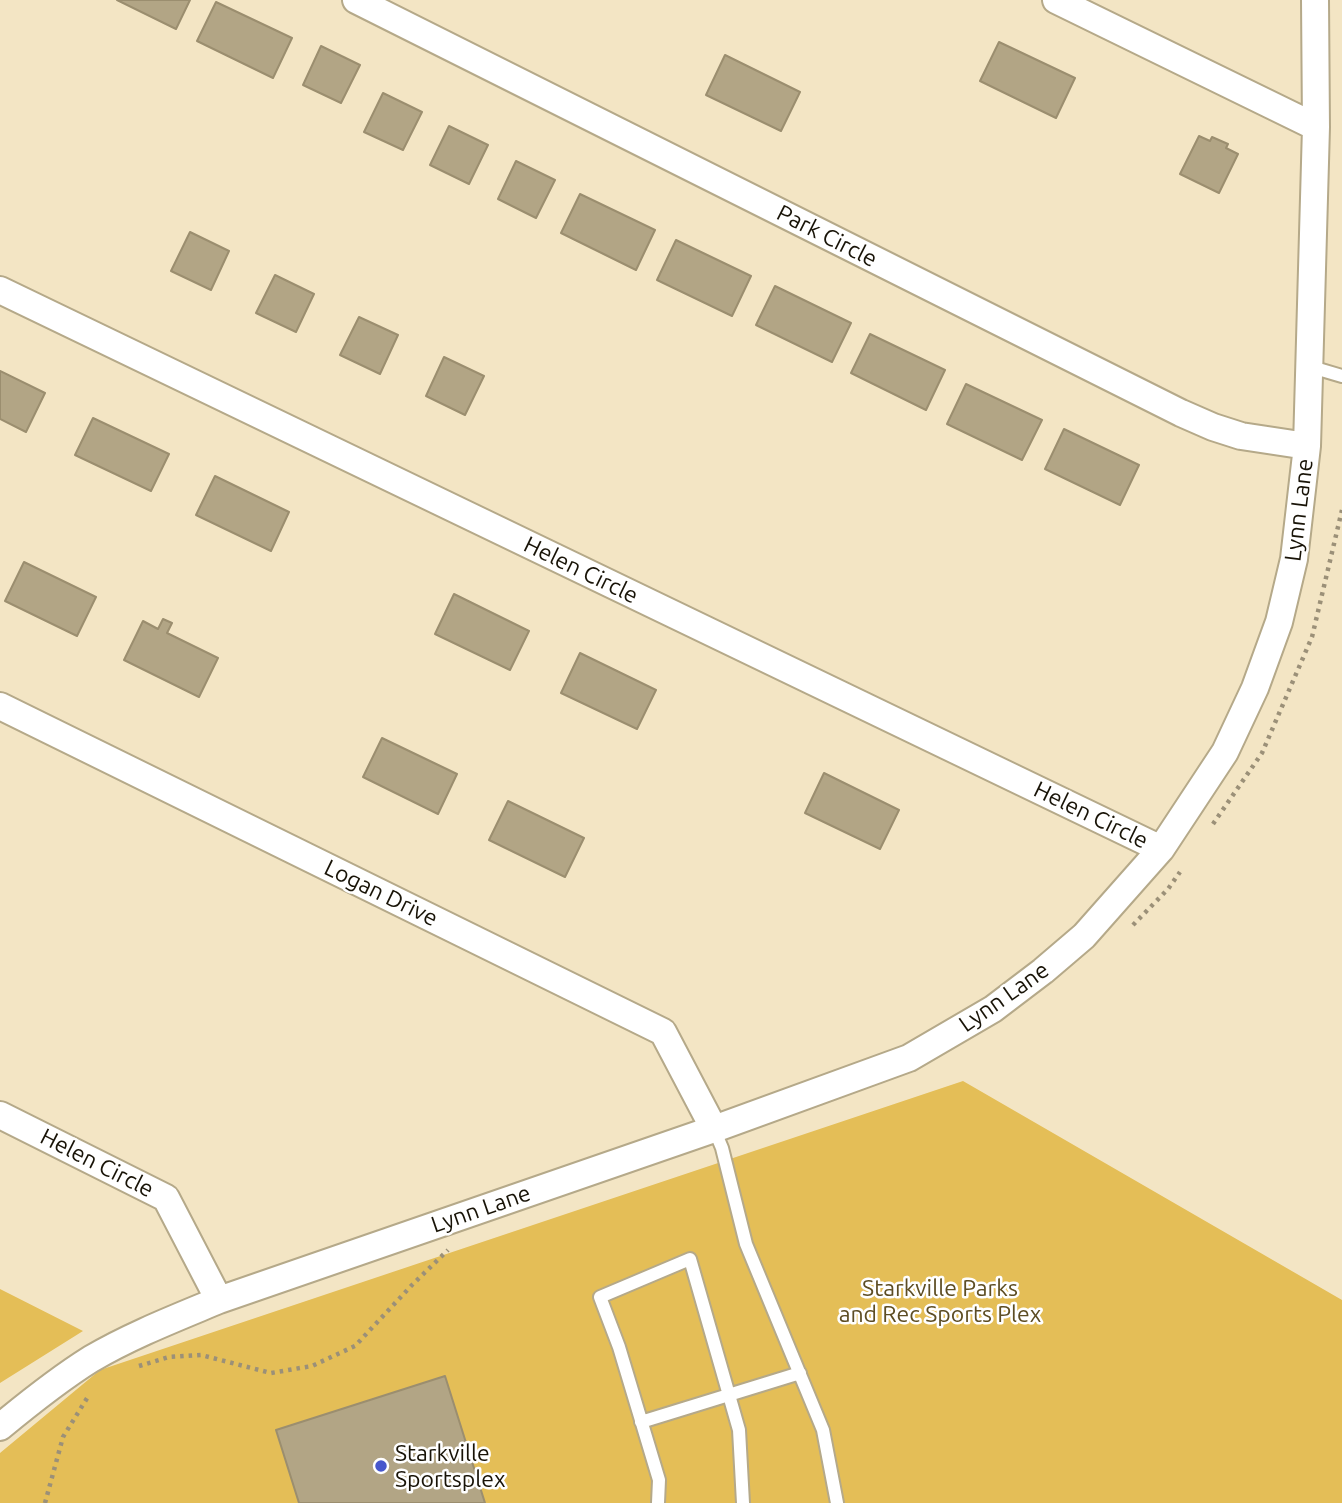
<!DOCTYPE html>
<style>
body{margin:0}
canvas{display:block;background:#f3e5c4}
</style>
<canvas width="1342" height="1503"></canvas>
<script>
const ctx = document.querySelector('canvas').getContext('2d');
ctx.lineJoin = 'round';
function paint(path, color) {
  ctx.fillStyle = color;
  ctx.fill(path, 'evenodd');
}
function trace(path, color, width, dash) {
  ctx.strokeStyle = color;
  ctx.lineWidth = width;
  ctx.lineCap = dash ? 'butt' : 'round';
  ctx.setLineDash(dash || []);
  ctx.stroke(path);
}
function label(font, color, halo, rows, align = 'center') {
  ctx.font = font + ' Ubuntu,sans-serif';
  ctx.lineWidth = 5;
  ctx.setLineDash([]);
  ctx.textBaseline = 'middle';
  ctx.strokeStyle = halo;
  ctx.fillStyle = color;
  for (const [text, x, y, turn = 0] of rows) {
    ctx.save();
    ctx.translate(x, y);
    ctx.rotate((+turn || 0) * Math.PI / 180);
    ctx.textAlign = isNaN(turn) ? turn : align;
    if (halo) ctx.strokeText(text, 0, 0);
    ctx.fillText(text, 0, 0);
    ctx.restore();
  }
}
paint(new Path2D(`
 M 963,1081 L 1342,1300 L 1342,1503 L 0,1503 L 0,1453 L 100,1370 Z
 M 0,1289 L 83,1331 L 0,1383 Z`), '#e4be57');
const building = new Path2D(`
 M 117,0 L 190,0 L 176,29 Z
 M 216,2 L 292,38 L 273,78 L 197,41 Z
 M 999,42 L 1075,78 L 1056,118 L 980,81 Z
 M 321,46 L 360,65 L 341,103 L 303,85 Z
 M 725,55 L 800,92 L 781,131 L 706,95 Z
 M 383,93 L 422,112 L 403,150 L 364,132 Z
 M 449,126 L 488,145 L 469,184 L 430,165 Z
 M 1199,136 L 1210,141 L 1212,137 L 1228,144 L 1226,148 L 1238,154 L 1219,193 L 1180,174 Z
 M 516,161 L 555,180 L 536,218 L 498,199 Z
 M 580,194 L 655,230 L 636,270 L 561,233 Z
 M 190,232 L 229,251 L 211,290 L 171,271 Z
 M 676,240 L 751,276 L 732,316 L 657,280 Z
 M 275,275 L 314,294 L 296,332 L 256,313 Z
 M 775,286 L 851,323 L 832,362 L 756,325 Z
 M 359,317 L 398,335 L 380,374 L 340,355 Z
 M 870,334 L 945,370 L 926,410 L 851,373 Z
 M 444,357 L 484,376 L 465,415 L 426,396 Z
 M 0,371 L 45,393 L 26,432 L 0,419 Z
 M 966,384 L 1042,420 L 1022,460 L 947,424 Z
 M 93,418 L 169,454 L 151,491 L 75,455 Z
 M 1064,429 L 1139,465 L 1120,505 L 1045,469 Z
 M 215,476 L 289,512 L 271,551 L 196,515 Z
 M 24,562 L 96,597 L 77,636 L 5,601 Z
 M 454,594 L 529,631 L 510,670 L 435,634 Z
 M 163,619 L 172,623 L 167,633 L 218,658 L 199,697 L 124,660 L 143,621 L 158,629 Z
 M 580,653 L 656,690 L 637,729 L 561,693 Z
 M 382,738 L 457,774 L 438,814 L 363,777 Z
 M 824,773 L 899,810 L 880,849 L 805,813 Z
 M 508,801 L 584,838 L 565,877 L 489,840 Z
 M 445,1376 L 485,1503 L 299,1503 L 276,1430 Z`);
paint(building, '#b2a585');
trace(building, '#9b8e6f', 2);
const lane = new Path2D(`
 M 1308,366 L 1342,376
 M 714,1129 L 722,1148 L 746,1244 L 823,1430 L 837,1503
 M 641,1422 L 800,1373
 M 658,1503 L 659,1480 L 619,1347 L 600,1297 L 690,1259 L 739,1430 L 743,1503`);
const street = new Path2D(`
 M 356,0 L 1181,413 L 1213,427 L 1241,436 L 1307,446
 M 1056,0 L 1316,127
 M 0,290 L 1161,849
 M 0,706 L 663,1032 L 714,1129
 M 0,1115 L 166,1198 L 219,1300
 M 0,1427 C 29,1403 59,1379 91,1359 C 132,1335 176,1318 219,1300 L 714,1129 L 909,1058 L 993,1009 L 1043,971 L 1084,936 L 1161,849 L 1225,752 L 1255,688 L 1279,622 L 1294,559 L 1307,446 L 1316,127 L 1315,0`);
trace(lane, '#b5a989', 16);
trace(street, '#b5a989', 30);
trace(new Path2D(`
 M 1213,824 L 1262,753 L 1312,637 L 1342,510
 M 1133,925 L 1168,889 L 1180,872
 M 139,1366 L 169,1357 L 201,1355 L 271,1373 L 312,1366 L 355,1346 L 412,1285 L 448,1250
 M 45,1503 L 63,1437 L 89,1395`), '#9b9078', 4.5, [3.5, 5]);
trace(lane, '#fff', 12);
trace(street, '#fff', 26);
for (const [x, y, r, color] of [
 [381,1466,7,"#4757cc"]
]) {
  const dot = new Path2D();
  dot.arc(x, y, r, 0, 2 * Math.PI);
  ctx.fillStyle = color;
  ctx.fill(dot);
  trace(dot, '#fff', 2.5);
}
label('23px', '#181307', '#fff', [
 ["Park Circle",827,236,27],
 ["Lynn Lane",1299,510,-83],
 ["Helen Circle",581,570,26],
 ["Helen Circle",1091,815,26],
 ["Logan Drive",381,893,26],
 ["Lynn Lane",1004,997,-35],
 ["Helen Circle",97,1163,27],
 ["Lynn Lane",481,1209,-19]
]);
label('23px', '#5d4d23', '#fff', [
 ["Starkville Parks",940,1288],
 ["and Rec Sports Plex",940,1314]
]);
label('23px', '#181307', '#fff', [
 ["Starkville",395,1453],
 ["Sportsplex",395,1479]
], 'left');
</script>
